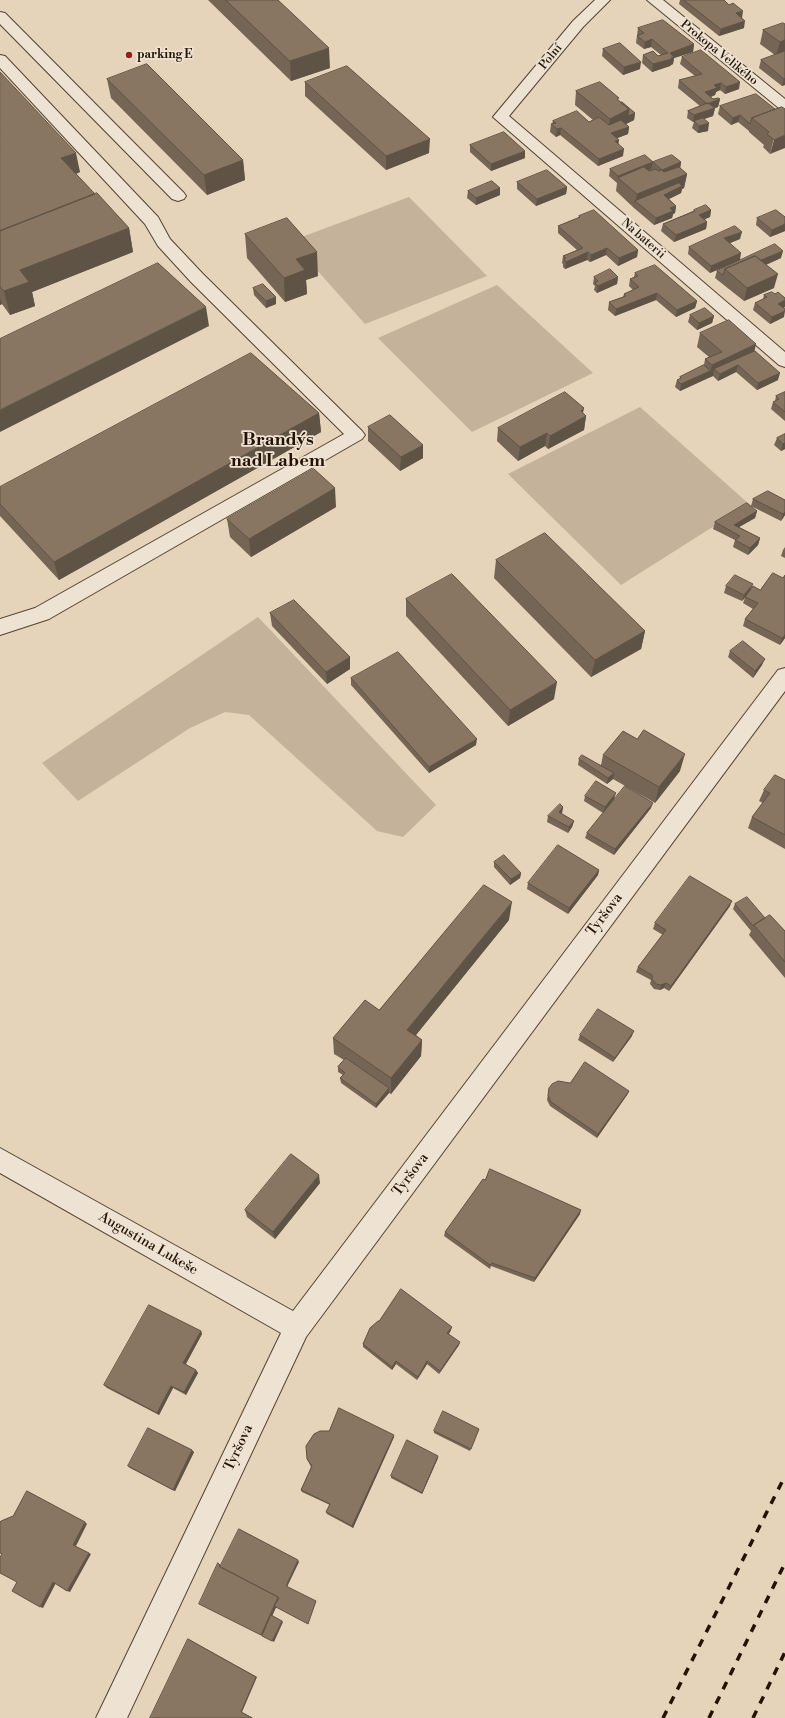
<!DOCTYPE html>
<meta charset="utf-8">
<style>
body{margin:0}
canvas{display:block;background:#e5d3ba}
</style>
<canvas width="785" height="1718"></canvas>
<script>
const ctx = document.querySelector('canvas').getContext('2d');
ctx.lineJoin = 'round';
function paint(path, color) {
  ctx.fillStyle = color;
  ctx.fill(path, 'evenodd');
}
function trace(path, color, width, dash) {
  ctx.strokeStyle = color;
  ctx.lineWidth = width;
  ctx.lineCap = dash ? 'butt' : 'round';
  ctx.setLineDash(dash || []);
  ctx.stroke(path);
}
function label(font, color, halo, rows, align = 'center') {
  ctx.font = font + ' "Libre Bodoni",serif';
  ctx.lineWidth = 3.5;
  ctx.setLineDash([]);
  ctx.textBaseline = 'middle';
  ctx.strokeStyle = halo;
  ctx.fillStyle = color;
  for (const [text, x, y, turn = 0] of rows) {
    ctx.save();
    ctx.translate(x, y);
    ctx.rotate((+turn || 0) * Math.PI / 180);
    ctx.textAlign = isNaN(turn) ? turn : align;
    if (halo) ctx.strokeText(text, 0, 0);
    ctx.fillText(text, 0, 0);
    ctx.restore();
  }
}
paint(new Path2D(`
 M 409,197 L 487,276 L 365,324 L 291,241 Z
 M 497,285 L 593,373 L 472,432 L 378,338 Z
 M 640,407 L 749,504 L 621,585 L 508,474 Z
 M 258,617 L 436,805 L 403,837 L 377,831 L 249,715 L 225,712 L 190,728 L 78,801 L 42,763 Z`), '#c4b29b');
const minor = new Path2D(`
 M 595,0 L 610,0 L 583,27 L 509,116 L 785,352 L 785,367 L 779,365 L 493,117 L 573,21 Z
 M 647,0 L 663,0 L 785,99 L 785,110 L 780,109 Z
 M 0,12 L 5,13 L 184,193 L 186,196 L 184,199 L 178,201 L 172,199 L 0,24 Z
 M 0,55 L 5,56 L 158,217 L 170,239 L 203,274 L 362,431 L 365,435 L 362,439 L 49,619 L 0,635 L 0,619 L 35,608 L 344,434 L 191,282 L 158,246 L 145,224 L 0,68 Z
 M 785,668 L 785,691 L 306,1337 L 127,1718 L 96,1718 L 281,1333 L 0,1173 L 0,1148 L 293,1311 L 778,670 Z`);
trace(minor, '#544231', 2);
paint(minor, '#eee2d2');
trace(new Path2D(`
 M 663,1718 L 785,1476
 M 709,1718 L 785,1563
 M 753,1718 L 785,1652`), '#241203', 3.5, [8, 8]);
paint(new Path2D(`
 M 208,0 L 278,0 L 330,68 L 291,81 Z
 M 680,0 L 724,0 L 742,18 L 744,28 L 719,36 L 679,4 Z
 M 785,24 L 785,85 L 782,86 L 759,68 L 761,60 L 775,55 L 760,44 L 763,30 Z
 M 638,28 L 694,44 L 693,52 L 674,58 L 673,64 L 671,65 L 670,66 L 652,72 L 642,63 L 643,55 L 658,56 L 661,55 L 651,47 L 644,49 L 636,43 Z
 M 603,49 L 640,69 L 623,75 L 602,56 Z
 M 682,57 L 739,89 L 725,94 L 720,90 L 716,92 L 715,95 L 711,97 L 713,99 L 720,99 L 718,107 L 714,108 L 715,108 L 713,116 L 704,119 L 708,131 L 698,133 L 692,128 L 694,122 L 693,122 L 687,118 L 688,111 L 700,106 L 678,88 L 679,80 L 695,76 L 680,64 Z
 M 0,72 L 80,172 L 76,174 L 95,194 L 129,228 L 133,252 L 32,292 L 35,306 L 10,315 L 2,304 L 0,305 Z
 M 107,79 L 243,160 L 245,180 L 207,195 L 111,98 Z
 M 305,82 L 429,153 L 386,170 L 305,96 Z
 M 576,91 L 619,101 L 635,113 L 634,120 L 626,124 L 629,127 L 628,134 L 617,138 L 618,144 L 623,156 L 598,166 L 560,135 L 556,137 L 550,132 L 551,124 L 552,124 L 553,121 L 589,122 L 593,120 L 575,105 Z
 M 720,106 L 775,109 L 782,107 L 770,154 L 763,147 L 764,145 L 749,132 L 749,131 L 738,122 L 731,125 L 718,114 Z
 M 470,145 L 525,158 L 491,171 L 470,152 Z
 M 653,162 L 681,162 L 680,168 L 687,174 L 684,188 L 682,189 L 681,193 L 669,199 L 676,206 L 675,213 L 673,214 L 672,218 L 654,225 L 634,208 L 616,191 L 617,183 L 609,176 L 610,169 Z
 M 517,182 L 567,187 L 566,194 L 536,206 L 517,189 Z
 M 500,188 L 500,195 L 476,205 L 467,198 L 468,191 Z
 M 694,210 L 711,210 L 710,217 L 705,219 L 707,222 L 706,229 L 674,242 L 661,231 L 663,224 L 693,211 Z
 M 579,216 L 638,250 L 637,257 L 618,266 L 606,255 L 590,262 L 587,260 L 565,269 L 563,267 L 563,264 L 562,263 L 563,256 L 577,250 L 558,233 L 558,226 L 578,218 Z
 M 785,217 L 785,231 L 770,237 L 756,225 L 757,218 Z
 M 245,234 L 318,276 L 306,280 L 307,294 L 285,302 L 247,258 Z
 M 740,239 L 729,243 L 740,260 L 710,273 L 688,254 L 689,247 Z
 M 781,258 L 766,265 L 774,288 L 744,301 L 715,278 L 717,271 Z
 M 635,273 L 697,301 L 695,308 L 676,317 L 656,300 L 615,316 L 608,310 L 609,302 L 623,297 L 624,294 L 633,290 L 629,286 L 630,279 L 634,277 Z
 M 594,277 L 618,277 L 617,284 L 597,293 L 594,290 L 595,286 L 593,284 Z
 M 253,288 L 276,304 L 266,308 L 254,295 Z
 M 764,295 L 785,307 L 783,308 L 784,317 L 770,324 L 753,310 L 755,303 L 763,299 Z
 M 690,315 L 714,316 L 712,323 L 697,330 L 688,322 Z
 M 700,333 L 755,351 L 778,380 L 757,390 L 736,372 L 718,381 L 713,376 L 680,391 L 675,387 L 677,380 L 680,379 L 680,377 L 704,365 L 705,359 L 709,357 L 697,347 Z
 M 785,392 L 785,421 L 771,409 L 773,402 L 775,401 L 776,396 Z
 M 319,413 L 321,432 L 59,580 L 0,516 L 0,487 Z
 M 583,413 L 586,416 L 584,430 L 548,449 L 545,446 L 518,461 L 497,441 L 498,428 Z
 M 368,427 L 423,458 L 400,471 L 368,441 Z
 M 785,434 L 785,449 L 781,451 L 774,445 L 777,438 Z
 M 753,499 L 785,500 L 785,515 L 781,521 L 751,506 Z
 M 336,507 L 251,557 L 230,537 L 227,519 Z
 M 757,511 L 755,518 L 739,527 L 760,538 L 758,545 L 748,555 L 733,547 L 735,540 L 713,529 L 715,522 Z
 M 785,547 L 785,558 L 781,556 L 783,550 Z
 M 496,560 L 645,631 L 641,649 L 591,677 L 494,578 Z
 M 726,586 L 751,589 L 785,638 L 780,645 L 743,626 L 745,619 L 753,609 L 743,603 L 745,598 L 742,601 L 724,593 Z
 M 406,599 L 554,699 L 508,726 L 406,616 Z
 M 270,613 L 350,657 L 350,669 L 327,684 L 272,626 Z
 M 730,651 L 762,665 L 753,678 L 728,657 Z
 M 351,678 L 476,745 L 429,773 L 351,685 Z
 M 603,755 L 680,771 L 655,803 L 613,779 L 607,784 L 578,765 L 579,759 L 601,765 Z
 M 785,780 L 785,849 L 748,828 L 752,817 L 763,803 L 759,801 L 764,790 Z
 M 585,796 L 614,799 L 651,808 L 614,855 L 585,838 L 587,833 L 603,813 L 584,801 Z
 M 563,807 L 562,813 L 561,814 L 574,821 L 572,827 L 568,833 L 547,822 L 548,816 Z
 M 494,862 L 521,873 L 520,878 L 510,885 L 494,867 Z
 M 599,870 L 598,875 L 568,914 L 527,889 L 528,883 Z
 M 735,904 L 765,918 L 785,931 L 785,978 L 749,935 L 751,931 L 733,909 Z
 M 730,906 L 669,991 L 664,988 L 660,990 L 654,989 L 650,984 L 651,980 L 636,972 L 638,967 L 663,935 L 653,929 L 655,923 Z
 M 509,920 L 416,1035 L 422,1040 L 421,1056 L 391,1094 L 389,1093 L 376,1108 L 341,1083 L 340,1078 L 343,1075 L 338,1072 L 338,1067 L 344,1060 L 334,1054 L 333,1038 L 379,1010 Z
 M 580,1035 L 632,1036 L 613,1062 L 578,1040 Z
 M 570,1083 L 629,1091 L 627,1095 L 597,1138 L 550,1106 L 547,1100 L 549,1088 Z
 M 485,1180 L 580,1214 L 534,1282 L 491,1266 L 490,1269 L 444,1236 L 445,1232 Z
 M 320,1183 L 275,1239 L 247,1217 L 245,1210 Z
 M 379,1321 L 451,1330 L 449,1334 L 459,1345 L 439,1374 L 427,1364 L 417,1380 L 396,1364 L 392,1370 L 363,1347 L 363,1344 Z
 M 201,1331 L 202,1334 L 186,1364 L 198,1373 L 186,1395 L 173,1388 L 159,1415 L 107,1388 L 104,1385 Z
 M 479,1429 L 470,1451 L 434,1433 L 434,1431 Z
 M 394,1437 L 353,1528 L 327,1514 L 326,1512 L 330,1505 L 302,1492 L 301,1490 L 311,1467 L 307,1459 Z
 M 194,1452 L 175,1491 L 130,1468 L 128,1466 Z
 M 438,1458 L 422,1494 L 391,1478 L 391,1476 Z`), '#756554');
paint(new Path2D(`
 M 743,11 L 742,18 L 734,21 L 736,13 Z
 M 745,21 L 744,28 L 719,36 L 721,29 Z
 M 652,39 L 651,47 L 644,49 L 645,42 Z
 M 785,40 L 785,53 L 776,56 L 780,42 Z
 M 694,44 L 693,52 L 674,58 L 673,64 L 671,65 L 670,66 L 652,72 L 653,64 L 670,53 Z
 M 329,48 L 330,68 L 291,81 L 290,61 Z
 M 641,62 L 640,69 L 623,75 L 624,67 Z
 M 785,78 L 785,85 L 782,86 L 784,79 Z
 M 740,82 L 739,89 L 725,94 L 726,87 Z
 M 721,83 L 720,90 L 716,92 L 715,95 L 703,99 L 705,92 L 714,85 Z
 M 720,99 L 718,107 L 705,111 L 707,104 Z
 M 715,108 L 713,116 L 695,122 L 694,121 L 694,122 L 693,122 L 694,115 Z
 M 629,109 L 635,113 L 634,120 L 608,133 L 610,119 Z
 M 740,115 L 738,122 L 731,125 L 733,118 Z
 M 709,123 L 708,131 L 698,133 L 699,126 Z
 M 629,127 L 628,134 L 610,141 L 611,133 Z
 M 561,128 L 560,135 L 556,137 L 557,129 Z
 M 785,135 L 785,148 L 770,154 L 774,140 Z
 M 430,139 L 429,153 L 386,170 L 386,156 Z
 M 619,140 L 618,147 L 615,141 Z
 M 624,149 L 623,156 L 598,166 L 599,159 Z
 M 525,151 L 525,158 L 491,171 L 491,164 Z
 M 76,153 L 80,172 L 65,178 L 61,158 Z
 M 243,160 L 245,180 L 207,195 L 204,175 Z
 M 653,162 L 651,169 L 622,181 L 618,178 L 618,176 Z
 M 681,162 L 680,170 L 661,177 L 662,170 Z
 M 687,174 L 684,188 L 682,189 L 681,193 L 663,202 L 635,201 L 634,208 L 637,194 Z
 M 567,187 L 566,194 L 536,206 L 537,199 Z
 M 500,188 L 500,195 L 476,205 L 476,198 Z
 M 676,206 L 675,213 L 673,214 L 672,218 L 654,225 L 656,218 L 670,208 Z
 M 711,210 L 710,217 L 698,222 L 699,215 Z
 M 707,222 L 706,229 L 674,242 L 676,235 Z
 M 785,224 L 785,231 L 770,237 L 772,230 Z
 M 129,228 L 133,252 L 32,292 L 35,306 L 10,315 L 4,291 L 20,270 Z
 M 742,232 L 740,239 L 723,246 L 724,238 Z
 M 607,248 L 606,255 L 590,262 L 591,255 Z
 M 638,250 L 637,257 L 618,266 L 619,258 Z
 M 783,251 L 781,258 L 760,267 L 729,272 Z
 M 317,252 L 318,276 L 306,280 L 307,294 L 285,302 L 284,278 L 296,259 Z
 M 588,252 L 587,260 L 565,269 L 566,262 Z
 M 741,253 L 740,260 L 710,273 L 711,266 Z
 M 778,274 L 774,288 L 744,301 L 747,288 Z
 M 618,277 L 617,284 L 597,293 L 598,286 Z
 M 657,293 L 656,300 L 615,316 L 616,309 Z
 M 276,297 L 276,304 L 266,308 L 266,301 Z
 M 0,298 L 2,304 L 0,305 Z
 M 785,300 L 785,307 L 776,311 L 778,304 Z
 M 697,301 L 695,308 L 676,317 L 677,310 Z
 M 206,307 L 209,326 L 0,432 L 0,410 Z
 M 785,311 L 784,317 L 770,324 L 772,317 Z
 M 714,316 L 712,323 L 697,330 L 699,323 Z
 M 756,344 L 753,358 L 714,369 L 713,376 L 708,378 L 712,365 Z
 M 738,365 L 736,372 L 718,381 L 720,374 Z
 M 710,371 L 708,378 L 680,391 L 681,384 Z
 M 780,373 L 778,380 L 757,390 L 758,383 Z
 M 584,408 L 582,418 L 586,416 L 584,430 L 548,449 L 550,436 L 581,411 Z
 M 319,413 L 321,432 L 59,580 L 54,562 Z
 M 547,433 L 545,446 L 518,461 L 520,447 Z
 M 785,443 L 785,449 L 781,451 L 783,444 Z
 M 423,445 L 423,458 L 400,471 L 401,457 Z
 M 335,488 L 336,507 L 251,557 L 249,539 Z
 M 757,511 L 755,518 L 732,531 L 734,525 Z
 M 785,512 L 785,515 L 781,521 L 783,514 Z
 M 760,538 L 758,545 L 748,555 L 750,548 Z
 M 753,584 L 750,591 L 745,597 L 742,601 L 744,595 Z
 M 645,631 L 641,649 L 591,677 L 595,660 Z
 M 785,635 L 785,638 L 780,645 L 782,638 Z
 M 350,657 L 350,669 L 327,684 L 326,672 Z
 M 765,659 L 762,665 L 753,678 L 755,671 Z
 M 557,682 L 554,699 L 508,726 L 510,710 Z
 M 477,739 L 476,745 L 429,773 L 429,767 Z
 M 685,754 L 680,771 L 655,803 L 659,787 Z
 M 614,773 L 613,779 L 607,784 L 608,778 Z
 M 616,793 L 614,799 L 603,813 L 605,807 Z
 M 653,803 L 651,808 L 614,855 L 615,849 Z
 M 563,807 L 562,813 L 558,818 L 559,812 Z
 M 574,821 L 572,827 L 568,833 L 569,827 Z
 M 599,870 L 598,875 L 568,914 L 569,908 Z
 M 521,873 L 520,878 L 510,885 L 511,879 Z
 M 732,901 L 730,906 L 669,991 L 671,986 Z
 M 512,902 L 509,920 L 407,1046 L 407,1030 Z
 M 666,983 L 664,988 L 660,990 L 661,985 Z
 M 634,1031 L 632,1036 L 613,1062 L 615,1058 Z
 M 422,1040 L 421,1056 L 391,1094 L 391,1078 Z
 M 389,1088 L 389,1093 L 376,1108 L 376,1104 Z
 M 629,1091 L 627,1095 L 597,1138 L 598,1134 Z
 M 319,1175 L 320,1183 L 275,1239 L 273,1232 Z
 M 581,1210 L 580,1214 L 534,1282 L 535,1278 Z
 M 452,1327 L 451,1330 L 447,1336 L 447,1333 Z
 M 201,1331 L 202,1334 L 185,1365 L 183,1363 Z
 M 460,1342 L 459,1345 L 439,1374 L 440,1371 Z
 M 396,1361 L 396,1364 L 392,1370 L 392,1367 Z
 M 427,1361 L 427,1364 L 417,1380 L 418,1377 Z
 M 196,1370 L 198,1373 L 186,1395 L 184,1392 Z
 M 171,1386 L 173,1388 L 159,1415 L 157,1413 Z
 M 394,1435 L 394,1437 L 353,1528 L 352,1526 Z
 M 192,1450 L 194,1452 L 175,1491 L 173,1490 Z
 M 438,1456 L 438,1458 L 422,1494 L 422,1493 Z
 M 85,1522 L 87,1524 L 76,1546 L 73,1545 Z
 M 89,1553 L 91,1554 L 70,1592 L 67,1591 Z
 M 298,1560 L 299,1562 L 287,1587 L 286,1586 Z
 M 53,1582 L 56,1583 L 43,1608 L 40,1607 Z
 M 278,1597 L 280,1599 L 263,1636 L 261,1635 Z
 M 282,1621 L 283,1622 L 274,1642 L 272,1641 Z
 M 188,1639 L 257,1677 L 242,1712 L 253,1718 L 252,1718 L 241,1712 Z`), '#5f5345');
const building = new Path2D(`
 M 226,0 L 278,0 L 329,48 L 290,61 Z
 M 684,0 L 724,0 L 729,5 L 733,3 L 743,11 L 736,13 L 745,21 L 721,29 Z
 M 663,20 L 694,44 L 670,53 L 674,57 L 671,58 L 672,59 L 653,64 L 643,55 L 653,51 L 658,56 L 668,53 L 652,39 L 645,42 L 637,36 L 644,33 L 638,28 Z
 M 783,23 L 785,24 L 785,40 L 780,42 L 763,30 Z
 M 620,43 L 641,62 L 624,67 L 603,49 Z
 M 701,50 L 740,82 L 726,87 L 721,83 L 714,85 L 717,88 L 705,92 L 713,99 L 718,98 L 720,99 L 707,104 L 679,80 L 702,74 L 682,57 Z
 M 785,51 L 785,78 L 784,79 L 761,60 Z
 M 147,64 L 243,160 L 204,175 L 107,79 Z
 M 347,66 L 430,139 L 386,156 L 305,82 Z
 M 0,72 L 76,153 L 61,158 L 95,194 L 0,231 Z
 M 600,82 L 619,98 L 617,99 L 629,109 L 610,119 L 576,91 Z
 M 756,94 L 775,109 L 752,118 L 750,124 L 740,115 L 733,118 L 720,106 Z
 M 622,102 L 635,113 L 628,116 L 629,109 L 621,103 Z
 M 708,103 L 715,108 L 694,115 L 688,111 Z
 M 782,107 L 785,109 L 785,135 L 774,140 L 767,134 L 769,132 L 752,118 Z
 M 577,111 L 589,122 L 599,117 L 609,125 L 621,120 L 629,127 L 611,133 L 619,140 L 615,141 L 624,149 L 599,159 L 561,128 L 557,129 L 551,124 L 556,123 L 553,121 Z
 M 703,118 L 709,123 L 699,126 L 694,121 Z
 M 504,132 L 525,151 L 491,164 L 470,145 Z
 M 645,155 L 653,162 L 618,176 L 610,169 Z
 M 672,155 L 681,162 L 662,170 L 653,162 Z
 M 644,167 L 649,171 L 656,169 L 658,171 L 662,170 L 664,172 L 679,167 L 687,174 L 637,194 L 618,178 Z
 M 547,170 L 567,187 L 537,199 L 517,182 Z
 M 492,181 L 500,188 L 476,198 L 468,191 Z
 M 679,183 L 682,186 L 664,195 L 676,206 L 670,208 L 673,211 L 656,218 L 635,201 Z
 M 97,193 L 129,228 L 20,270 L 29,282 L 4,291 L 0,287 L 0,231 Z
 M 706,205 L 711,210 L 699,215 L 707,222 L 676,235 L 663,224 L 695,211 L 694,210 Z
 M 594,210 L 638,250 L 619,258 L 607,248 L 591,255 L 588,252 L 566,262 L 564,259 L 566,258 L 563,256 L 583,248 L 558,226 L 580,217 L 579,216 Z
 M 776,210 L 785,217 L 785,224 L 772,230 L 757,218 Z
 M 287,218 L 317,252 L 296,259 L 305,270 L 284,278 L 245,234 Z
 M 735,226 L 742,232 L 724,238 L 741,253 L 711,266 L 689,247 Z
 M 775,244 L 783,251 L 761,260 L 755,256 L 725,269 L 723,275 L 717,271 Z
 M 755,256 L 778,274 L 747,288 L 725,269 Z
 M 158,263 L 206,307 L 0,410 L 0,339 Z
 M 655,265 L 697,301 L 677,310 L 657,293 L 616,309 L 609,302 L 626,296 L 624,294 L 639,287 L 630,279 L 638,276 L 635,273 Z
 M 610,269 L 618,277 L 598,286 L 595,283 L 598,281 L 594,277 Z
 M 263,284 L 276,297 L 266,301 L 253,288 Z
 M 772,292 L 775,294 L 778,292 L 785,298 L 785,300 L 778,304 L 785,309 L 785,311 L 772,317 L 755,303 L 767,297 L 764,295 Z
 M 705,308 L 714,316 L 699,323 L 690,315 Z
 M 729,320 L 756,344 L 712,365 L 705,359 L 722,352 L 700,333 Z
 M 755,351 L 780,373 L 758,383 L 738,365 L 720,374 L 714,369 Z
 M 251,353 L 319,413 L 54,562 L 0,504 L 0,487 Z
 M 704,365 L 710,371 L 681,384 L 677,380 L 681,378 L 680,377 Z
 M 565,392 L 584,408 L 581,411 L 586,416 L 550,436 L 547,433 L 520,447 L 498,428 Z
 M 785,392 L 785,412 L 773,402 L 779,399 L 776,396 Z
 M 390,415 L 423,445 L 401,457 L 368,427 Z
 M 785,434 L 785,443 L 783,444 L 777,438 Z
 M 314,469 L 335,488 L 249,539 L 227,519 Z
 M 768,491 L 785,500 L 785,512 L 783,514 L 753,499 Z
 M 747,503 L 757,511 L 734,525 L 760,538 L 750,548 L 735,540 L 740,536 L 715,522 Z
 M 545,533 L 645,631 L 595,660 L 496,560 Z
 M 773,573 L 783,578 L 785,575 L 785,635 L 782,638 L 745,619 L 758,603 L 745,597 L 753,586 L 760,590 Z
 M 452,574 L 557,682 L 510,710 L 406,599 Z
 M 735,575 L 753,584 L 744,595 L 726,586 Z
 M 294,600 L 350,657 L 326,672 L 270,613 Z
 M 743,641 L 765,659 L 755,671 L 730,651 Z
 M 398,652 L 477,739 L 429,767 L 351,678 Z
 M 644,730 L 685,754 L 659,787 L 603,755 L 623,731 L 637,739 Z
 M 582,755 L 614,773 L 608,778 L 579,759 Z
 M 775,775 L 785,780 L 785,835 L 752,817 L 770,793 L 764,790 Z
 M 596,781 L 616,793 L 605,807 L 585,796 Z
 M 625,786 L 653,803 L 615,849 L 587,833 Z
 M 560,804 L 563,807 L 559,812 L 574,821 L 569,827 L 548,816 Z
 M 558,845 L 599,870 L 569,908 L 528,883 Z
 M 504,855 L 521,873 L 511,879 L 494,862 Z
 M 690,876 L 732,901 L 671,986 L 666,983 L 661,985 L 656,984 L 652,979 L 652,975 L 638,967 L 666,930 L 655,923 Z
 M 484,885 L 512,902 L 407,1030 L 422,1040 L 391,1078 L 333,1038 L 365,1000 L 379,1010 Z
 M 747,897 L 765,918 L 754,925 L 753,926 L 735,904 Z
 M 770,915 L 785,931 L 785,962 L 754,925 Z
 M 598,1009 L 634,1031 L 615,1058 L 580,1035 Z
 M 346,1058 L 389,1088 L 376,1104 L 340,1078 L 345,1073 L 338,1067 Z
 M 585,1062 L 629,1091 L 598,1134 L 551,1102 L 548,1095 L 549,1088 L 552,1084 L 558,1081 L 570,1083 Z
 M 291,1154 L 319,1175 L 273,1232 L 245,1210 Z
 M 490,1169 L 581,1210 L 535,1278 L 492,1263 L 490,1265 L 445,1232 L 483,1179 L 485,1180 Z
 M 401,1289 L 452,1327 L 447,1333 L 460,1342 L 440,1371 L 427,1361 L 418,1377 L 396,1361 L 392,1367 L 363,1344 L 370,1328 L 378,1321 L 379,1321 Z
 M 149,1305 L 201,1331 L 183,1363 L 196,1370 L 184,1392 L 171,1386 L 157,1413 L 104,1385 Z
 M 339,1408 L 394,1435 L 352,1526 L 326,1512 L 330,1504 L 301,1490 L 312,1466 L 307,1459 L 306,1446 L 314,1434 L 320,1431 L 329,1431 Z
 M 443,1411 L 479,1429 L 471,1449 L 434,1431 Z
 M 148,1428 L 192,1450 L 173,1490 L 128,1466 Z
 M 407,1440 L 438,1456 L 422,1493 L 391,1476 Z
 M 27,1491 L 85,1522 L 73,1545 L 89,1553 L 67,1591 L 53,1582 L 40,1607 L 12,1591 L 17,1582 L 0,1573 L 0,1557 L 2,1554 L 0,1553 L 0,1522 L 1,1521 L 13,1516 Z
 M 239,1529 L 298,1560 L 286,1586 L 316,1601 L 308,1624 L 274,1606 L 279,1598 L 278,1597 L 220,1567 Z
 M 218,1563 L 220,1565 L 219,1566 L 278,1597 L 261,1635 L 199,1604 Z
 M 271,1615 L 282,1621 L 272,1641 L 262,1636 Z
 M 188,1639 L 256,1677 L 241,1712 L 252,1718 L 150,1718 Z`);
paint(building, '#887662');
trace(building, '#5f5345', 1);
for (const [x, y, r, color] of [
 [129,55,4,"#8f2418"]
]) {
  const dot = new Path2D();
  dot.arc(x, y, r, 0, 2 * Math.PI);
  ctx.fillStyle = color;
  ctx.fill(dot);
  trace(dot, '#eee2d2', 1.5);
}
label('12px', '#241203', '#eee2d2', [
 ["Prokopa Velikého",719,53,39],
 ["Polní",551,57,-51],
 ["Na baterii",643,239,41]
]);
label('bold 12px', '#241203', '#eee2d2', [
 ["parking E",137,55]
], 'left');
label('14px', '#241203', '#eee2d2', [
 ["Tyršova",605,915,-53],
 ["Tyršova",411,1175,-53],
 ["Augustina Lukeše",148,1244,30],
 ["Tyršova",239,1448,-65]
]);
label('bold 18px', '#241203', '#eee2d2', [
 ["Brandýs",278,441],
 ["nad Labem",278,462]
]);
</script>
